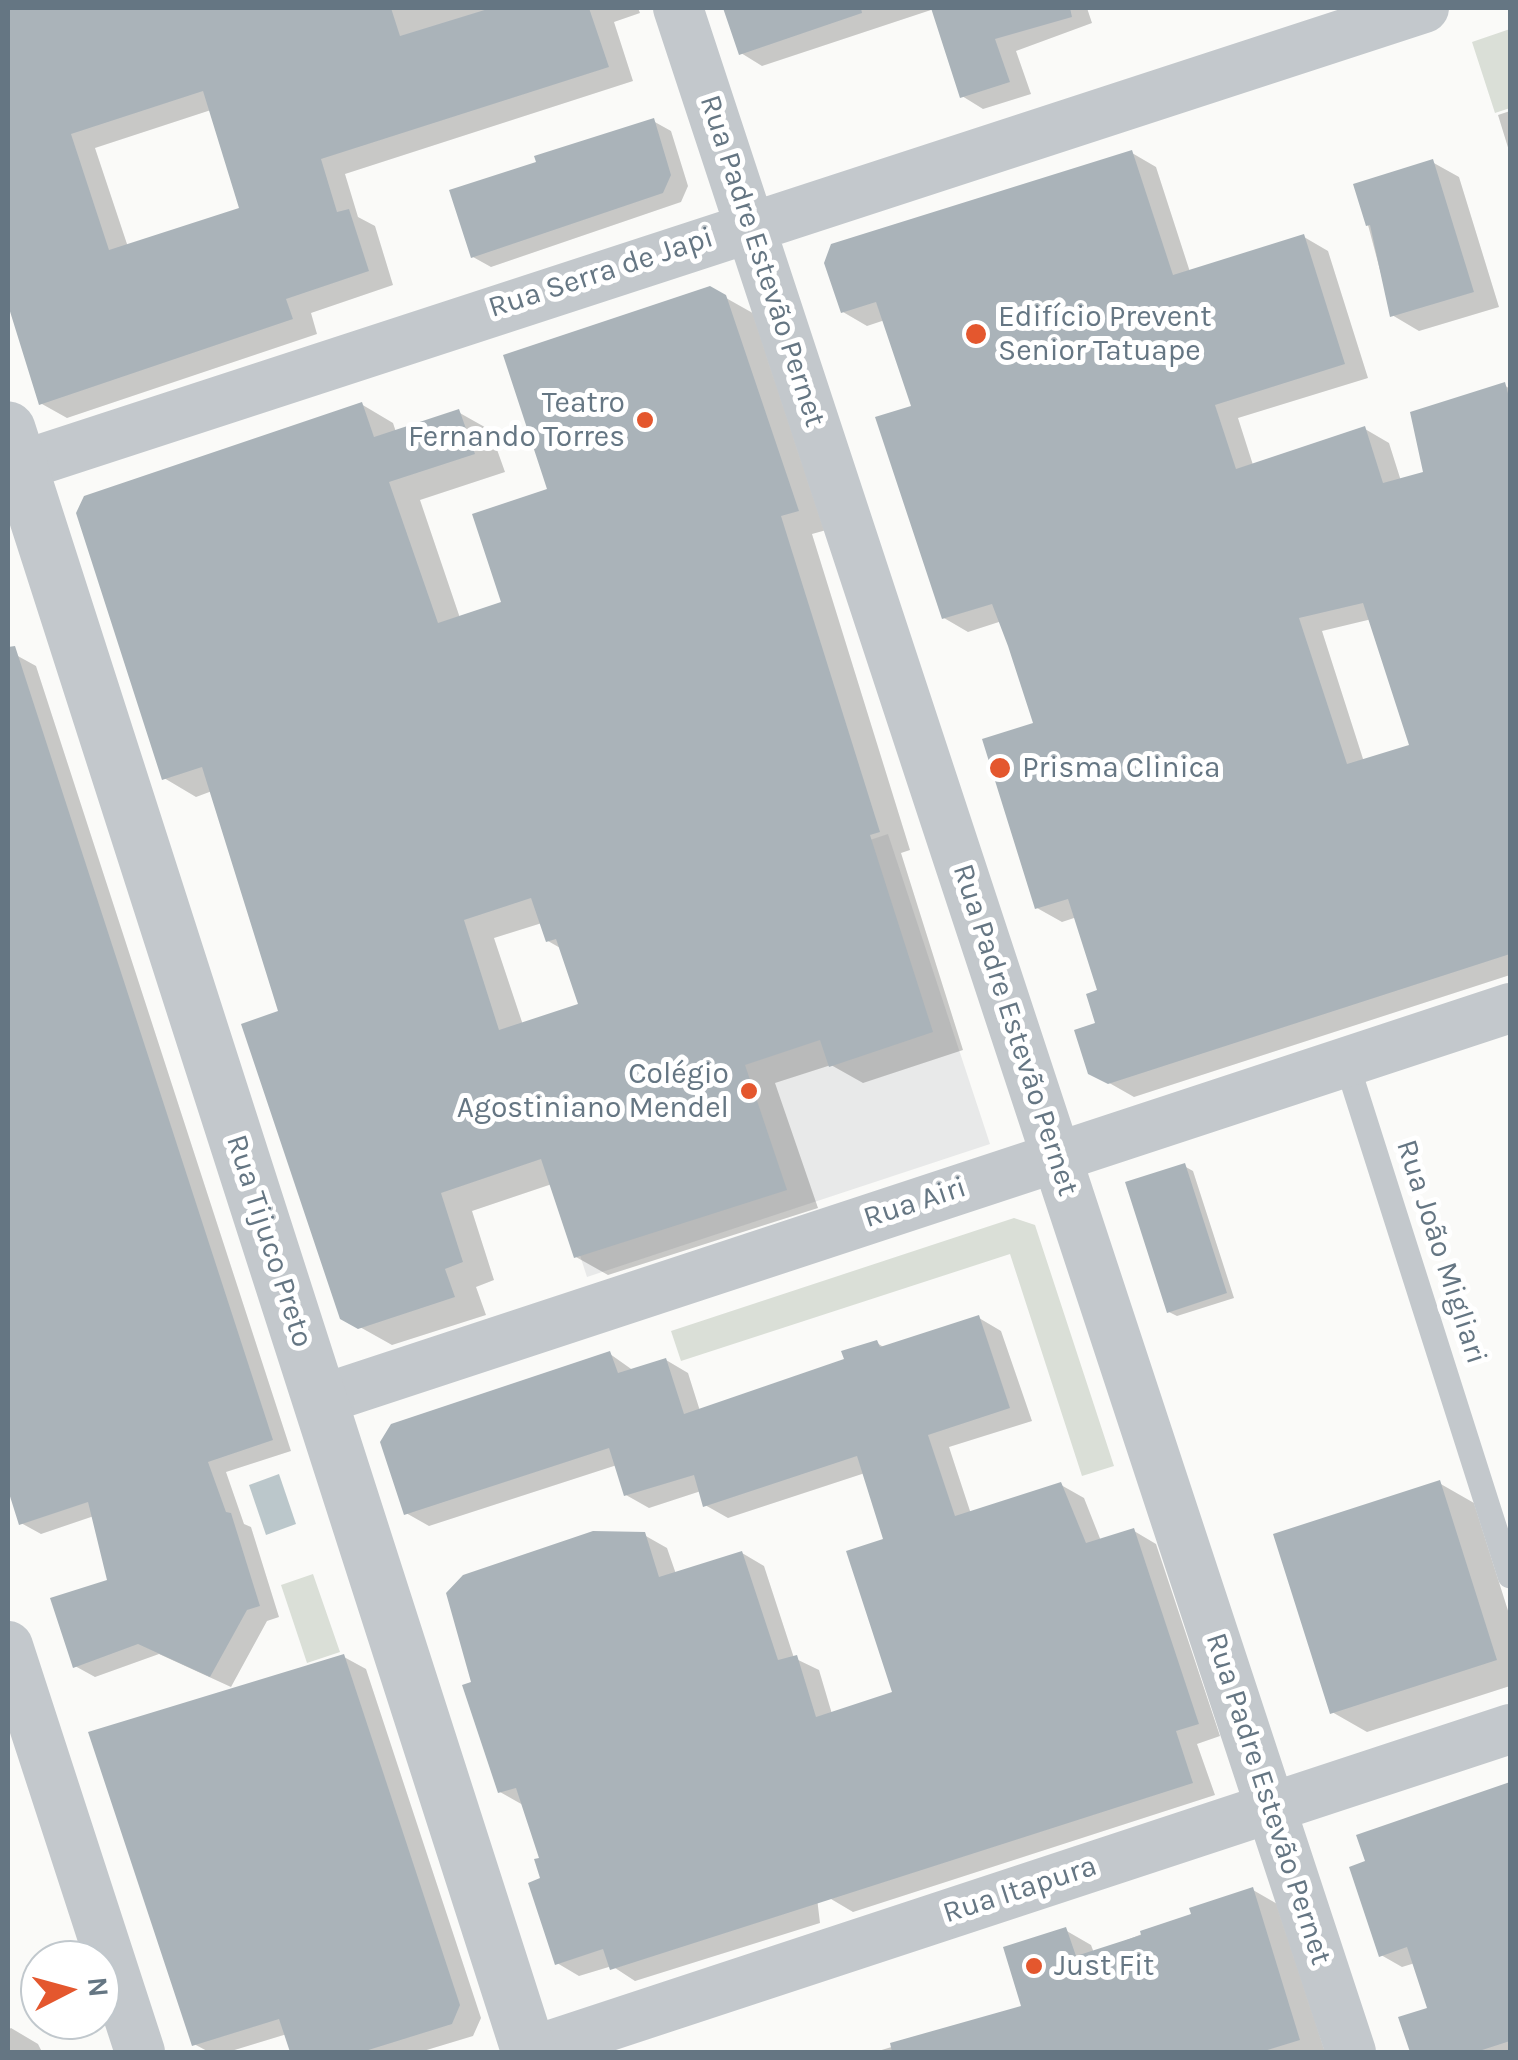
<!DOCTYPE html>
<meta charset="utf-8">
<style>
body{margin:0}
#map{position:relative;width:1518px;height:2060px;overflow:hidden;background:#fafaf8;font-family:Karla,sans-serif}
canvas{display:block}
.frame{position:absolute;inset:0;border:10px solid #657683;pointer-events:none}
.north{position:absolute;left:20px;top:1940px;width:100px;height:100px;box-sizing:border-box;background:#fff;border:2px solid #c1c8cd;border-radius:50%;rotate:84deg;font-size:28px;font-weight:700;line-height:40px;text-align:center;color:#657683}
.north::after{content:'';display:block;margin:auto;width:35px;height:45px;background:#e4572e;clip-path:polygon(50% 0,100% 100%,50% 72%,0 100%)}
</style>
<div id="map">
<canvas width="1518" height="2060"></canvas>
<div class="frame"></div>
<div class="north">N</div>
</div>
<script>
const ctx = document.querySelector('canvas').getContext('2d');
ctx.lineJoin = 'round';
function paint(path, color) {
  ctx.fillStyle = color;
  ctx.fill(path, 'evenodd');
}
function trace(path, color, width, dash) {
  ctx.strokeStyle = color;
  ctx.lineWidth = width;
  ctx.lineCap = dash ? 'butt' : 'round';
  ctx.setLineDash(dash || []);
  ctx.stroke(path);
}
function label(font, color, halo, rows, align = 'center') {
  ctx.font = font + ' Karla,sans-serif';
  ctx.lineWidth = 10;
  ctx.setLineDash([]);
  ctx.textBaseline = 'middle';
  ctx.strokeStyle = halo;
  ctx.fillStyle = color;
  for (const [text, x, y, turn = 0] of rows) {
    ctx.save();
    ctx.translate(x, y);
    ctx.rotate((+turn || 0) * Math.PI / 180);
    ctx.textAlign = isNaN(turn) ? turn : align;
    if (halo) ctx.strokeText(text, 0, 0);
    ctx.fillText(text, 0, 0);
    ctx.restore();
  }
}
paint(new Path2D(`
 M 888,834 L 990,1144 L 587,1277 L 509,1037 L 803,940 L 780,870 Z`), '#e8e9e9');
paint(new Path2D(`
 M 1510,29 L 1510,108 L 1495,113 L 1472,42 Z
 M 1014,1218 L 1035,1225 L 1114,1466 L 1082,1476 L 1010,1254 L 681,1361 L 671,1331 Z
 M 313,1574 L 340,1652 L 307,1663 L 281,1585 Z`), '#dadfd7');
paint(new Path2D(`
 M 279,1474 L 296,1524 L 266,1535 L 249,1485 Z`), '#bbc7cb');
paint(new Path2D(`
 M 8,8 L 638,8 L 640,13 L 614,22 L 633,81 L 345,174 L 358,217 L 375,226 L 393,285 L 311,313 L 317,334 L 67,418 L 42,404 L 8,297 ZM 211,110 L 242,210 L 128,247 L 95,148 Z
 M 726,8 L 1087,8 L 1092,23 L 1016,51 L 1031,94 L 983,109 L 962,96 L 934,9 L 762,66 L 741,53 Z
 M 1510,111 L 1510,154 L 1498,115 Z
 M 653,121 L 671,131 L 688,186 L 681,202 L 491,267 L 473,257 Z
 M 1132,153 L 1156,167 L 1190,272 L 1304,237 L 1328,251 L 1368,378 L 1238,418 L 1253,465 L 1365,429 L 1389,443 L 1401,481 L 1426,474 L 1504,385 L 1510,389 L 1510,975 L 1134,1097 L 1090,1072 L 1100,991 L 1077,917 L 1062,922 L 1037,908 L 1037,724 L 1002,621 L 968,632 L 944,618 L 915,407 L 885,320 L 867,326 L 843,312 ZM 1372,619 L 1413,747 L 1364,762 L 1322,631 Z
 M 1432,162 L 1459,177 L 1499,307 L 1419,331 L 1392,315 L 1368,225 Z
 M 710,289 L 758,316 L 830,529 L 812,534 L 910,850 L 901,853 L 963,1050 L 863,1083 L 831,1065 L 775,1083 L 818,1208 L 608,1275 L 576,1257 L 552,1184 L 472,1211 L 494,1280 L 476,1287 L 486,1315 L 392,1345 L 342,1317 L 281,1013 L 212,791 L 196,797 L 164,778 L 361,404 L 393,423 L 396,432 L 458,412 L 490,430 L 505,472 L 420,500 L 460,618 L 504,604 L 550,490 ZM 542,923 L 548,941 L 562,949 L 582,1006 L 523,1025 L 494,938 Z
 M 16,655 L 36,666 L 291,1451 L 226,1472 L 244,1524 L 251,1527 L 279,1617 L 267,1621 L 231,1687 L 159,1654 L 95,1677 L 75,1666 L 110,1582 L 94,1516 L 41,1534 L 21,1523 L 8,1481 L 8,658 Z
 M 1184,1166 L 1193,1171 L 1234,1298 L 1177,1316 L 1169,1312 Z
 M 979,1318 L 1001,1331 L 1032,1421 L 949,1447 L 971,1514 L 1061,1485 L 1084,1498 L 1101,1541 L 1134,1531 L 1156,1544 L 1220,1736 L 1197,1744 L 1215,1795 L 853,1912 L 831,1899 L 817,1898 L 820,1923 L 635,1981 L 612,1966 L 579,1976 L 557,1963 L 542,1859 L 523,1805 L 500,1792 L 644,1535 L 667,1548 L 676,1574 L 742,1553 L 764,1566 L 794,1658 L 819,1670 L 832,1714 L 895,1693 L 887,1541 L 865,1473 L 728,1518 L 705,1505 L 701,1491 L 649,1508 L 626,1495 L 617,1465 L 429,1526 L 406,1513 L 610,1354 L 634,1371 L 666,1360 L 688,1373 L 700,1411 L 847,1360 L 877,1343 L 885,1348 Z
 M 1439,1483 L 1474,1503 L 1510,1617 L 1510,1686 L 1367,1732 L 1332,1712 Z
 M 344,1657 L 366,1669 L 481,2018 L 473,2036 L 420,2052 L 292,2052 L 287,2034 L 228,2052 L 209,2052 L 194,2044 Z
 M 1510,1785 L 1510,2052 L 1413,2052 L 1402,2018 L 1430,2010 L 1415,1963 L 1402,1967 L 1381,1955 L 1369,1863 L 1359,1837 Z
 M 1253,1890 L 1279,1905 L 1325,2052 L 875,2052 L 1024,2007 L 1065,1930 L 1091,1945 L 1094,1953 Z
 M 11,2028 L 38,2044 L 42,2052 L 8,2052 L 8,2030 Z`), '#0003');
paint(new Path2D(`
 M 8,8 L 391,8 L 400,36 L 491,8 L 589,8 L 609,67 L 321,159 L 337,212 L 349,209 L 369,271 L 286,299 L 293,319 L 39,405 L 8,305 ZM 203,91 L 239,208 L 109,250 L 71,134 Z
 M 723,8 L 861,8 L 862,13 L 739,55 Z
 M 931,8 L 1070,8 L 1072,17 L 995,39 L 1010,82 L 960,98 Z
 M 654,118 L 671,175 L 663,193 L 471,258 L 449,190 L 536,162 L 534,156 Z
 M 1132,150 L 1173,275 L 1304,234 L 1345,364 L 1215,405 L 1236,469 L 1365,426 L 1383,483 L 1423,472 L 1410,412 L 1505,382 L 1510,401 L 1510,954 L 1108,1084 L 1088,1074 L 1074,1030 L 1095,1023 L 1086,994 L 1097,990 L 1068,899 L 1035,909 L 982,739 L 1033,723 L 1008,646 L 992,604 L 942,619 L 875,417 L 911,406 L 876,302 L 841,313 L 824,263 L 831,244 ZM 1363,603 L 1409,745 L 1347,764 L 1299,618 Z
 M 1433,159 L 1474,292 L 1390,317 L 1370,225 L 1366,226 L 1353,184 Z
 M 710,286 L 726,295 L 799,511 L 781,516 L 880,832 L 870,835 L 933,1032 L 829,1067 L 820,1040 L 745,1065 L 787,1190 L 574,1258 L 541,1159 L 441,1193 L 463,1262 L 445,1269 L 455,1297 L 358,1329 L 340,1319 L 241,1024 L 278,1011 L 202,767 L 162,780 L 76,513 L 84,496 L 362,402 L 374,437 L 459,409 L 475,454 L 389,482 L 438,623 L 501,602 L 472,514 L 547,489 L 503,355 ZM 531,898 L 546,942 L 556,939 L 578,1004 L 499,1030 L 464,920 Z
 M 15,646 L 273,1440 L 208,1462 L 226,1512 L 231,1513 L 260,1606 L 247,1610 L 210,1677 L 138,1644 L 73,1668 L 50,1598 L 107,1580 L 88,1502 L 19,1525 L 8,1490 L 8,647 Z
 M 1185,1163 L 1227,1293 L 1167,1313 L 1125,1182 Z
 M 979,1315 L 1010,1408 L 928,1435 L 955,1516 L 1061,1482 L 1086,1543 L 1134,1528 L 1199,1724 L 1176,1731 L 1193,1783 L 610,1970 L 603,1949 L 555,1965 L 528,1883 L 540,1878 L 534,1859 L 539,1858 L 516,1788 L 498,1793 L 462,1685 L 471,1682 L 446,1593 L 463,1575 L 593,1531 L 645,1532 L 659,1577 L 742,1551 L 778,1660 L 797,1655 L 816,1717 L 892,1692 L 846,1551 L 883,1539 L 857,1456 L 703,1507 L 694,1475 L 624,1496 L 609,1448 L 404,1515 L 380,1442 L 391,1424 L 610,1351 L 618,1373 L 666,1358 L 684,1414 L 844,1359 L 841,1351 L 877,1340 L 880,1347 Z
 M 1440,1480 L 1497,1660 L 1330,1714 L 1273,1534 Z
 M 344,1654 L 460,2005 L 452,2024 L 362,2052 L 290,2052 L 279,2019 L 192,2046 L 88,1732 Z
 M 1510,1782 L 1510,2041 L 1476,2052 L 1410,2052 L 1398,2017 L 1427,2008 L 1407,1947 L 1379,1957 L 1349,1867 L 1365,1861 L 1356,1835 Z
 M 1253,1887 L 1300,2040 L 1261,2052 L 892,2052 L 890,2043 L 1021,2006 L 1003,1947 L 1066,1927 L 1076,1956 L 1141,1935 L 1140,1931 L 1191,1914 L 1189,1908 Z`), '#aab3b9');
trace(new Path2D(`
 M 1346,1061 L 1510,1576`), '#c3c8cc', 25);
trace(new Path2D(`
 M 678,8 L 1351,2052
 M 8,470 L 1424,8
 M 320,1400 L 1510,1008
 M 8,1646 L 140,2052
 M 530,2052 L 1510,1729`), '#c3c8cc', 50);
trace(new Path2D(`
 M 8,429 L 529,2052`), '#c3c8cc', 55);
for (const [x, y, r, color] of [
 [976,334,12,"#e4572e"],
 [645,420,10,"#e4572e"],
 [1000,768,12,"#e4572e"],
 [749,1091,10,"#e4572e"],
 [1034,1966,10,"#e4572e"]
]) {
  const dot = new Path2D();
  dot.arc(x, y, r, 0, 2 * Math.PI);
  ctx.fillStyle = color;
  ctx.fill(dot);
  trace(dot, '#fff', 4);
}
label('30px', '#657683', '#fff', [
 ["Rua Padre Estevão Pernet",762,261,72],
 ["Rua Serra de Japi",601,273,-18],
 ["Rua Padre Estevão Pernet",1015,1030,72],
 ["Rua Airi",915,1203,-18],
 ["Rua Tijuco Preto",269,1241,72],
 ["Rua João Migliari",1441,1252,72],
 ["Rua Padre Estevão Pernet",1268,1799,72],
 ["Rua Itapura",1020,1890,-18]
]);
label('30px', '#657683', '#fff', [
 ["Edifício Prevent",998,317],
 ["Senior Tatuape",998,351],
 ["Teatro",625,403,"right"],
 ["Fernando Torres",625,437,"right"],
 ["Prisma Clinica",1022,768],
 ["Colégio",729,1074,"right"],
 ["Agostiniano Mendel",729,1108,"right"],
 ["Just Fit",1054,1966]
], 'left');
</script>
